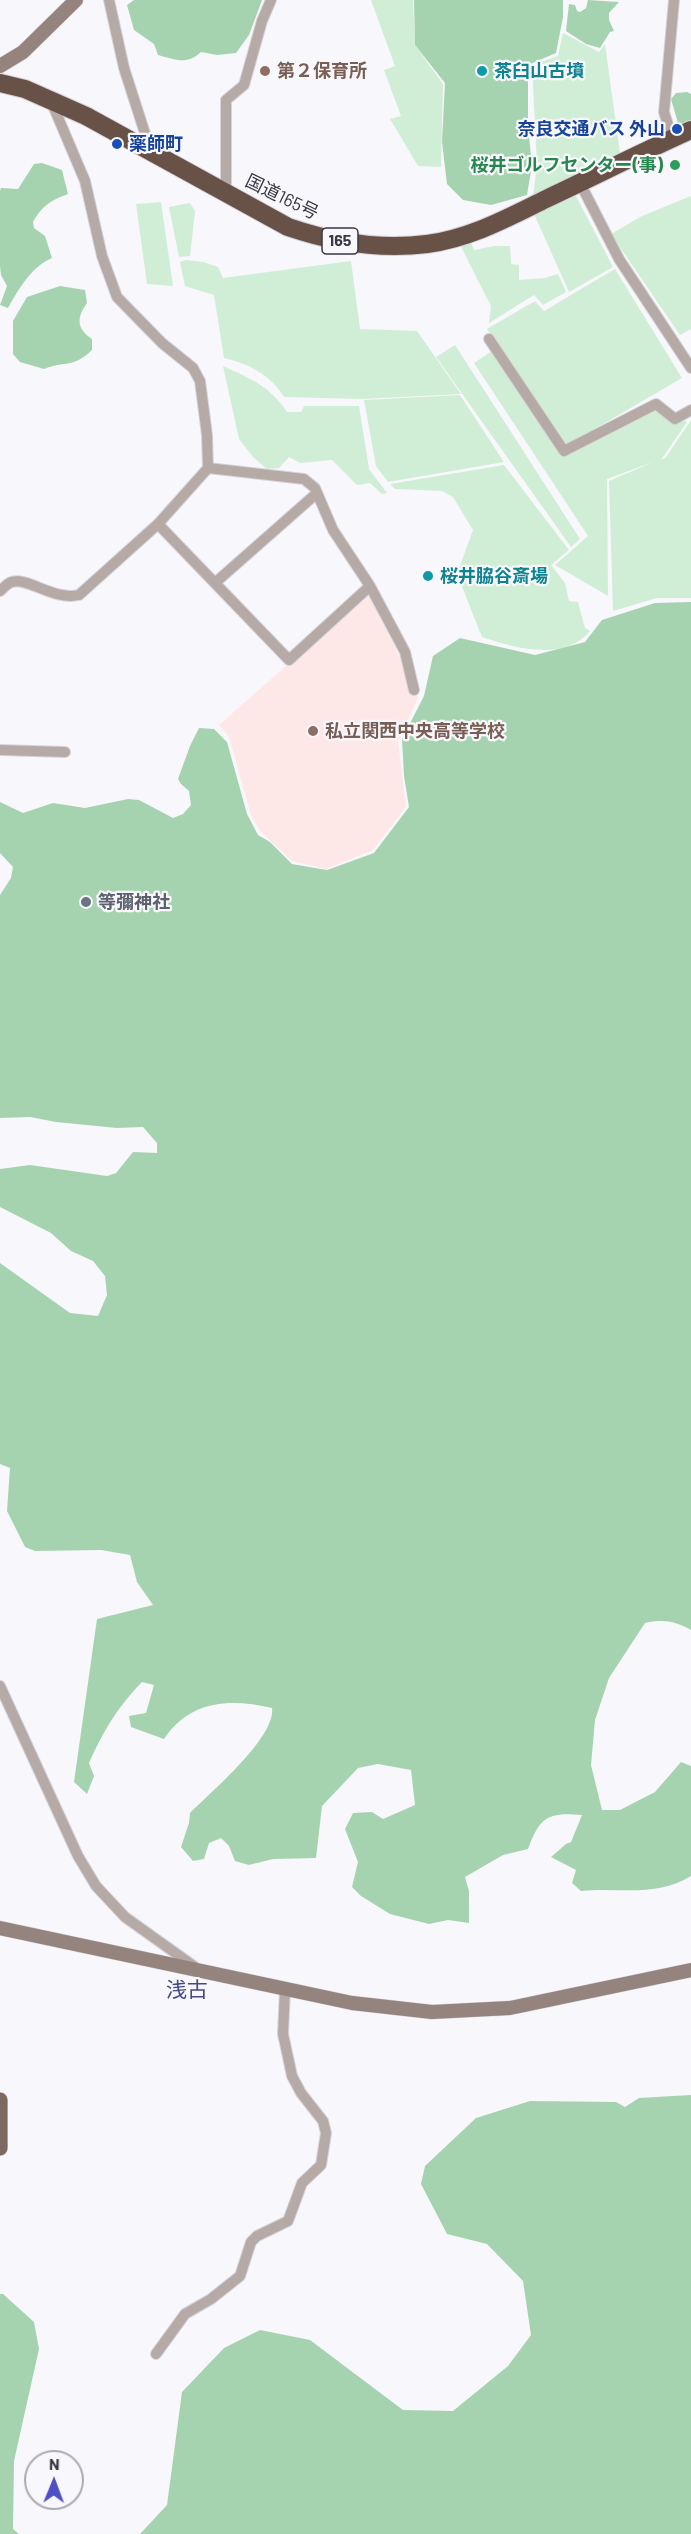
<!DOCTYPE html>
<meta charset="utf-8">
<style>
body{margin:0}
#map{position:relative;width:691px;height:2534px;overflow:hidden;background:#f8f7fc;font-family:Barlow,sans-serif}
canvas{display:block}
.north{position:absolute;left:24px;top:2450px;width:60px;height:60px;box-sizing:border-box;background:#f8f7fc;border:2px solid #acaab1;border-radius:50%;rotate:1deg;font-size:16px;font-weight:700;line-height:24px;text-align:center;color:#393741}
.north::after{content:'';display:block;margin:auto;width:21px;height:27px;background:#514fc6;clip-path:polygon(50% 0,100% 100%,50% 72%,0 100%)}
</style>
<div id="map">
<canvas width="691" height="2534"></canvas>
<div class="north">N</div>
</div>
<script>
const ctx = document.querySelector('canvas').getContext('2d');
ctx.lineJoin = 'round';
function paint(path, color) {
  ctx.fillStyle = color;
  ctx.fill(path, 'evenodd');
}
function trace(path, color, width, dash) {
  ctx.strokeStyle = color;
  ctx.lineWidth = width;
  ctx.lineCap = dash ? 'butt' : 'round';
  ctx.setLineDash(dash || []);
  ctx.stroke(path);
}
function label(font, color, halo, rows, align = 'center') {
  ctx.font = font + ' Barlow,"Noto Sans JP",sans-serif';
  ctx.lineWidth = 4.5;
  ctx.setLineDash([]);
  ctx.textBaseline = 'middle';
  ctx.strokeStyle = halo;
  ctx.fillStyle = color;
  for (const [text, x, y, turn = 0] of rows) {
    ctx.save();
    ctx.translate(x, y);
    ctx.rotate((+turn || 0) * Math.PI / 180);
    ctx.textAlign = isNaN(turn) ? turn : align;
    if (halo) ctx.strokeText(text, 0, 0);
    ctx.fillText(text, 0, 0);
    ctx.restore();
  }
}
paint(new Path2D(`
 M 370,592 L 418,698 L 398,741 L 406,807 L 373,850 L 326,869 L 292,861 L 260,831 L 251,815 L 229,737 L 219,725 Z`), '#fee8e7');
paint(new Path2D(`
 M 371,0 L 413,0 L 415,45 L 443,84 L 441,167 L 418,166 L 390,119 L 401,116 L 384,70 L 395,66 Z
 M 563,33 L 599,52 L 605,44 L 620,153 L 533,197 L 537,165 L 532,65 L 558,56 Z
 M 575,194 L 613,267 L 569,292 L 534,214 Z
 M 691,196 L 691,329 L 680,335 L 611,234 L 642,216 Z
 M 161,202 L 173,286 L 147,284 L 136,204 Z
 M 190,203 L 195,211 L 190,256 L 179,257 L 169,207 Z
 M 471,242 L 474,250 L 494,246 L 510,246 L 511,264 L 519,265 L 519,280 L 545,278 L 558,274 L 566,292 L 543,305 L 534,295 L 489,323 L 491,306 L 460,245 Z
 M 186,260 L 203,262 L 218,267 L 223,278 L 351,261 L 360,329 L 417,331 L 461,394 L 361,399 L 284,397 C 272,376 248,363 224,358 L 214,295 L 185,286 L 180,262 Z
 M 615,269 L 682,378 L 567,445 L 650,408 L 687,422 L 661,460 L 666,457 L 691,420 L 691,598 L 657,598 L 613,611 L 609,481 L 653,462 L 607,479 L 608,596 L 555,565 L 588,536 L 474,363 L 495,349 L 546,415 L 487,329 L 535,301 L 544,311 Z
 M 455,345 L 580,539 L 571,547 L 436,357 Z
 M 223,366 C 250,378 271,387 287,412 L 301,412 L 304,406 L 359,406 L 369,469 L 387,493 L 382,494 L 370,483 L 357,485 L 332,460 L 300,463 L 289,457 L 279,468 L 267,469 L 253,457 L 239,439 Z
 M 460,395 L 504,462 L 388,482 L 376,466 L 364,400 Z
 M 504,465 L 569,550 L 551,565 L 565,583 L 569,601 L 578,602 L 585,628 L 590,631 C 564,662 514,648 482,637 L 457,574 L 473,530 L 453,497 L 442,491 L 395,489 L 390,484 Z`), '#d0eed5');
paint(new Path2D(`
 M 134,0 L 262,0 L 249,35 L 236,53 L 217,55 L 201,52 C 187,65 176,60 158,55 L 154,44 L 134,30 L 127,5 Z
 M 414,0 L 563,0 L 563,17 L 556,53 L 528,65 L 528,127 L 532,165 L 527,195 L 491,205 L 463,200 L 447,184 L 442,142 L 445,83 L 415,45 Z
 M 588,0 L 619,2 L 609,13 L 609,20 L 614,31 L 610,32 L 600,48 L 586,44 L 566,31 L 569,4 L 575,5 L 577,11 L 580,12 L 586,8 Z
 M 687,92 L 691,94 L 691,124 L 678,123 L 671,99 L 676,93 Z
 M 42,163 L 62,170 L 68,194 C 51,200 42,206 33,222 L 34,228 L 45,236 L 52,258 C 32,266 18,290 8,308 L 0,305 L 7,286 L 1,275 L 0,266 L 0,191 L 1,188 L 18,189 L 34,164 Z
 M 60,286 L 85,290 L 87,303 C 76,318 77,329 92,339 L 92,350 C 72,369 66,360 44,369 L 20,362 L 13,354 L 13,321 L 27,297 Z
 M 691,602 L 691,1630 C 675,1621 663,1619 645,1623 L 609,1678 L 595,1720 L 591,1765 L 602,1810 L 620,1810 L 655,1792 L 681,1762 L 691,1766 L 691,1876 C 655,1898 620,1887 581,1891 L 572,1883 L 576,1870 L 551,1857 L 566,1844 L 571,1842 L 582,1815 C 547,1812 540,1817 528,1849 L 503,1855 L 465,1877 L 469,1891 L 469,1923 L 448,1920 L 429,1924 L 390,1914 L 361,1896 L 352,1887 L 358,1862 L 345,1829 L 353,1813 L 372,1812 L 383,1819 L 415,1805 L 411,1770 L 378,1764 L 358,1768 L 322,1806 L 316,1858 L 273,1859 L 249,1865 L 235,1861 L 229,1846 L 221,1838 L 209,1843 L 204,1859 L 193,1861 L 181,1847 L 189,1823 L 190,1813 C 211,1792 276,1737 272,1708 C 230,1698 190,1700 164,1739 L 131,1727 L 129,1716 L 146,1713 L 154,1685 L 142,1682 C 117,1708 104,1730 89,1763 L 94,1776 L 87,1794 L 74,1782 L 97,1619 L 153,1605 L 137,1582 L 130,1555 L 101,1550 L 35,1551 L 25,1547 L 7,1511 L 10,1468 L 0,1464 L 0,1263 L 70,1313 L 98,1316 L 107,1295 L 105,1276 L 93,1261 L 71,1251 L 51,1233 L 0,1207 L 0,1169 L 30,1165 L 107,1176 L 116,1173 L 133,1152 L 157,1153 L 157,1143 L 143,1127 L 117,1128 L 56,1122 L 30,1117 L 0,1118 L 0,895 L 11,878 L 13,867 L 0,853 L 0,802 L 23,813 L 53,803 L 85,808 L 128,799 L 139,800 L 173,818 L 183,814 L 191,805 L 189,791 L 181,784 L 178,779 L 190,746 L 199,728 L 214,729 L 227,742 L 247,814 L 258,835 L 270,842 L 292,864 L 327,870 L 374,853 L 409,807 L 404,776 L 402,739 L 424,696 L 433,656 L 460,638 L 535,655 L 585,642 L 602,620 L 655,603 Z
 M 691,2095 L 691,2534 L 140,2534 L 167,2505 L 182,2392 L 224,2348 L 260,2330 L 310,2340 L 403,2410 L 453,2411 L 508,2366 L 531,2335 L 523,2281 L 487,2244 L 447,2234 L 421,2184 L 425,2166 L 476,2118 L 530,2101 L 616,2102 L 625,2107 L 639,2098 Z
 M 0,2294 L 3,2294 L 34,2322 L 39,2349 L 14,2461 L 13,2529 L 19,2534 L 0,2534 Z`), '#a6d3af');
const street = new Path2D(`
 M 109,0 L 124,68 L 151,152
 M 674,0 L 664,112 L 669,128 L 674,138
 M 580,183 L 619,259 L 691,368
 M 226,193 L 226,100 L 244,85 L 262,21 L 271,0
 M 489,339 L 564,451 L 656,404 L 675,419 L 691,410
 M 158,524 L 289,660 L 370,586 L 333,530 L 315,488 L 304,479 L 208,468
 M 216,582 L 317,493
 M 370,586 L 405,652 L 414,690
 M 0,591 C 4,588 7,583 12,582 C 28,577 54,601 79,595 L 158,524 L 208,468 L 207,435 L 200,381 L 193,368 L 162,343 L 117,297 L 102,256 L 85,181 L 51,101
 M 0,750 L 65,752
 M 0,1686 L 78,1856 L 96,1886 L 125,1917 L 195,1967
 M 156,2354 L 185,2314 L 211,2299 L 240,2276 L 251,2242 L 257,2236 L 288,2221 L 302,2183 L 321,2165 L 326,2133 L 323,2121 L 301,2093 L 292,2076 L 283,2034 L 285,1989`);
const secondary = new Path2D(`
 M 0,66 L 23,52 L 76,0
 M 0,1928 L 352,2003 L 432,2012 L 510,2008 L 691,1970`);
const primary = new Path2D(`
 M 0,2100 L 0,2148`);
const highway = new Path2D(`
 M 0,83 L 25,89 L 86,116 L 288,227 C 332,242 380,250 427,244 C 471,238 507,218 546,199 C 595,176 642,152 691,130`);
trace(street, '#d6d4da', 12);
trace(secondary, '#d6d4da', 15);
trace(primary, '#d6d4da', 16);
trace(highway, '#d6d4da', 20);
trace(street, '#b5aaa5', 10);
trace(secondary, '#94847d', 14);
trace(primary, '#7d6960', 15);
trace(highway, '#685248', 18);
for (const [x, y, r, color] of [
 [265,71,6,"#8d6e63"],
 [482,71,6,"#0f9aa8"],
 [677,129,6,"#1a4fb4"],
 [117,144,6,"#1a4fb4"],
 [675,165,6,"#2e9e5b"],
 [428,576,6,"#0f9aa8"],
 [313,731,6,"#8d6e63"],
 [86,902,6,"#6b7280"]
]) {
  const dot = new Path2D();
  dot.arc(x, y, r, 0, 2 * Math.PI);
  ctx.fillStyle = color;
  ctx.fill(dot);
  trace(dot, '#f8f7fc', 2);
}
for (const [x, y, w] of [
 [340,241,36]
]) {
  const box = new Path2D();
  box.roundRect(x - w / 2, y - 13, w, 26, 4.5);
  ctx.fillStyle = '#f8f7fc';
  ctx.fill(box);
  trace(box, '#393741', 1.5);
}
label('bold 16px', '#393741', null, [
 ["165",340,241]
]);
label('bold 18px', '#785e54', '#f8f7fc', [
 ["第２保育所",277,71],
 ["私立関西中央高等学校",325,731]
], 'left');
label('bold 18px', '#0d838f', '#f8f7fc', [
 ["茶臼山古墳",494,71],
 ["桜井脇谷斎場",440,576]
], 'left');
label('bold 18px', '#164399', '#f8f7fc', [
 ["奈良交通バス 外山",665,129],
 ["薬師町",129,144,"left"]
], 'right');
label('bold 18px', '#27864d', '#f8f7fc', [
 ["桜井ゴルフセンター(事)",663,165]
], 'right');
label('18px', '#393741', '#f8f7fc', [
 ["国道165号",282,197,26]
]);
label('bold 18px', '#5b616d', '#f8f7fc', [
 ["等彌神社",98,902]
], 'left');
label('21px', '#454986', '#f8f7fc', [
 ["浅古",187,1990]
]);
</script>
